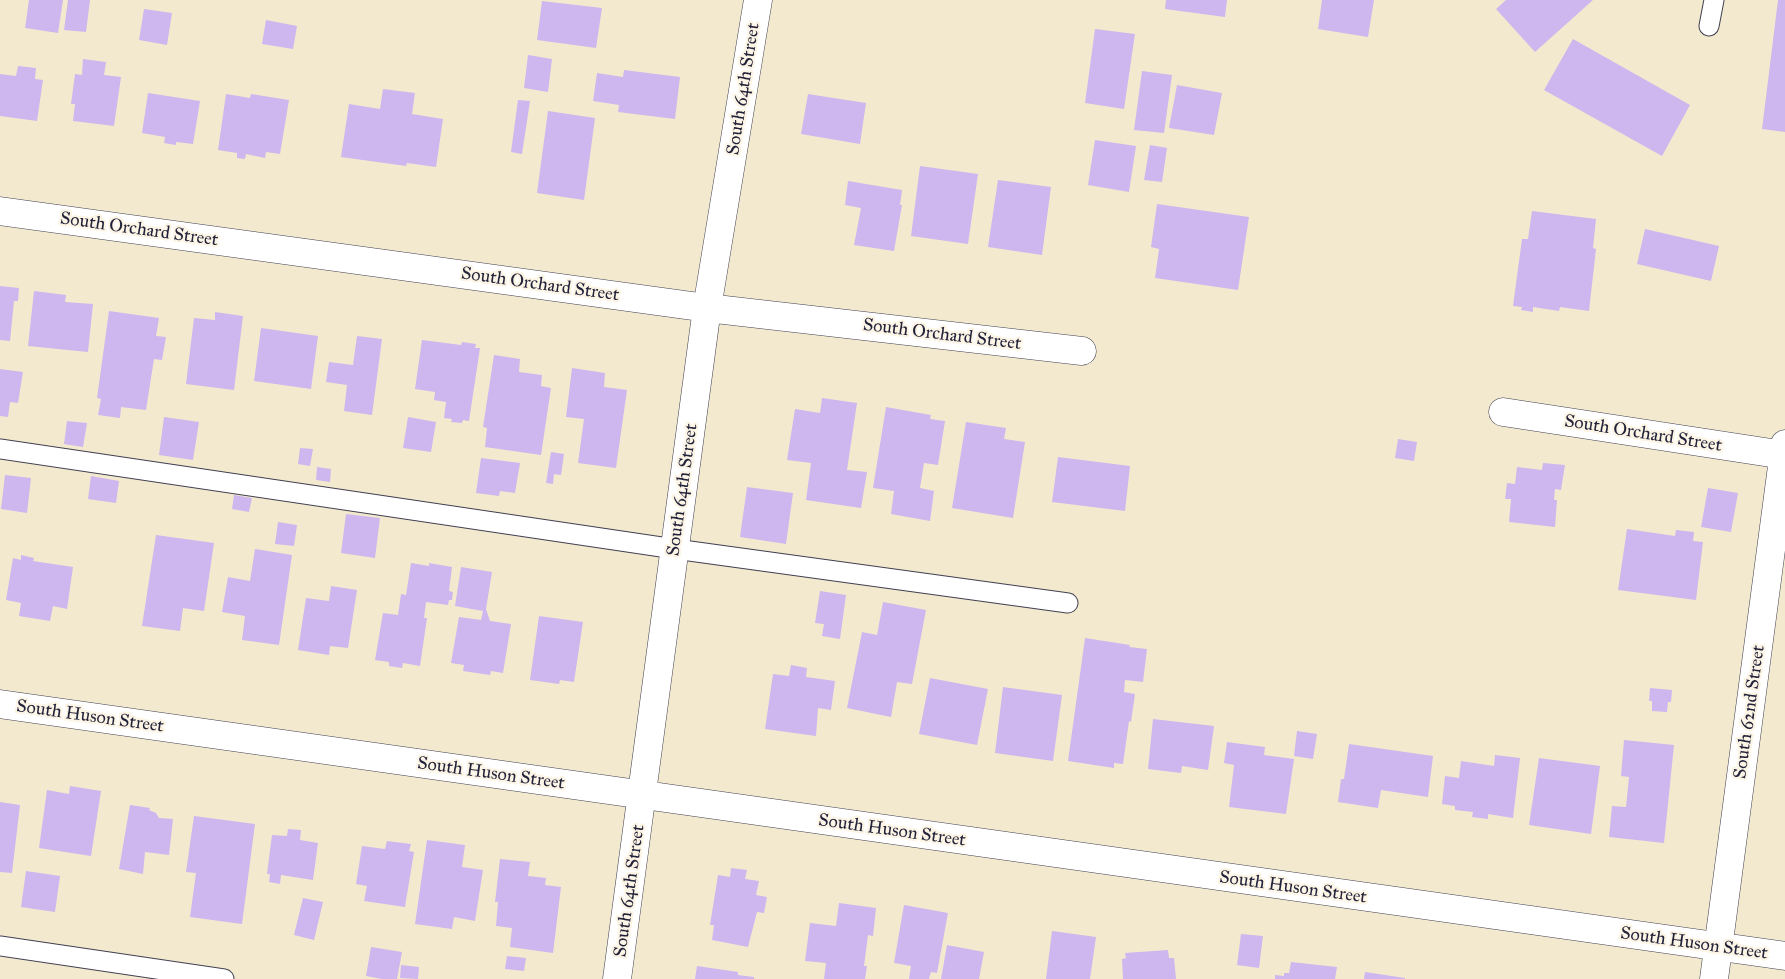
<!DOCTYPE html>
<style>
body{margin:0}
canvas{display:block;background:#f3e9cf}
</style>
<canvas width="1785" height="979"></canvas>
<script>
const ctx = document.querySelector('canvas').getContext('2d');
ctx.lineJoin = 'round';
function paint(path, color) {
  ctx.fillStyle = color;
  ctx.fill(path, 'evenodd');
}
function trace(path, color, width, dash) {
  ctx.strokeStyle = color;
  ctx.lineWidth = width;
  ctx.lineCap = dash ? 'butt' : 'round';
  ctx.setLineDash(dash || []);
  ctx.stroke(path);
}
function label(font, color, halo, rows, align = 'center') {
  ctx.font = font + ' "IM FELL Great Primer",serif';
  ctx.lineWidth = 4.5;
  ctx.setLineDash([]);
  ctx.textBaseline = 'middle';
  ctx.strokeStyle = halo;
  ctx.fillStyle = color;
  for (const [text, x, y, turn = 0] of rows) {
    ctx.save();
    ctx.translate(x, y);
    ctx.rotate((+turn || 0) * Math.PI / 180);
    ctx.textAlign = isNaN(turn) ? turn : align;
    if (halo) ctx.strokeText(text, 0, 0);
    ctx.fillText(text, 0, 0);
    ctx.restore();
  }
}
paint(new Path2D(`
 M 29,0 L 63,0 L 58,33 L 25,28 Z
 M 68,0 L 90,0 L 86,32 L 64,30 Z
 M 1166,0 L 1227,0 L 1225,17 L 1165,9 Z
 M 1322,0 L 1374,0 L 1368,37 L 1318,29 Z
 M 1506,0 L 1593,0 L 1535,52 L 1496,9 Z
 M 1778,0 L 1785,0 L 1785,132 L 1762,129 Z
 M 542,1 L 602,8 L 596,48 L 537,40 Z
 M 144,9 L 172,13 L 167,45 L 139,40 Z
 M 266,20 L 297,26 L 293,49 L 262,44 Z
 M 1095,29 L 1135,34 L 1124,109 L 1085,103 Z
 M 1573,39 L 1690,105 L 1662,156 L 1544,90 Z
 M 528,55 L 552,59 L 548,92 L 524,88 Z
 M 83,59 L 106,62 L 104,75 L 121,77 L 114,126 L 73,121 L 75,104 L 71,104 L 75,74 L 82,75 Z
 M 18,66 L 36,68 L 35,79 L 43,80 L 37,121 L 0,116 L 0,74 L 16,76 Z
 M 624,70 L 680,77 L 675,119 L 618,112 L 619,105 L 593,101 L 597,73 L 623,77 Z
 M 1142,71 L 1172,75 L 1164,133 L 1134,130 Z
 M 1177,85 L 1222,93 L 1214,135 L 1169,128 Z
 M 383,89 L 415,93 L 412,114 L 443,119 L 436,167 L 407,163 L 406,166 L 341,157 L 349,104 L 380,109 Z
 M 148,93 L 200,101 L 193,144 L 176,142 L 176,145 L 164,143 L 165,137 L 142,133 Z
 M 226,94 L 250,98 L 251,94 L 289,100 L 280,154 L 266,152 L 265,158 L 246,154 L 245,159 L 237,158 L 237,153 L 218,150 Z
 M 808,94 L 866,103 L 860,144 L 801,134 Z
 M 518,100 L 530,101 L 522,154 L 511,152 Z
 M 548,111 L 595,118 L 584,200 L 537,193 Z
 M 1095,140 L 1136,146 L 1129,192 L 1088,185 Z
 M 1150,145 L 1167,148 L 1162,182 L 1144,180 Z
 M 920,166 L 978,174 L 968,244 L 911,236 Z
 M 998,180 L 1051,187 L 1042,255 L 988,247 Z
 M 848,181 L 902,190 L 900,205 L 902,205 L 894,251 L 854,245 L 861,208 L 845,205 Z
 M 1157,204 L 1249,217 L 1238,290 L 1155,278 L 1159,249 L 1151,247 Z
 M 1532,211 L 1596,219 L 1593,248 L 1596,249 L 1589,311 L 1560,307 L 1559,311 L 1533,307 L 1533,312 L 1521,310 L 1522,307 L 1513,306 L 1522,239 L 1528,239 Z
 M 1645,229 L 1719,246 L 1711,281 L 1637,264 Z
 M 0,286 L 19,288 L 18,301 L 14,301 L 10,341 L 0,340 Z
 M 34,291 L 66,295 L 65,302 L 93,304 L 88,352 L 28,346 Z
 M 109,311 L 159,318 L 156,336 L 166,337 L 162,360 L 154,359 L 146,410 L 121,407 L 120,418 L 98,415 L 101,399 L 97,398 Z
 M 215,312 L 243,316 L 234,390 L 186,384 L 194,318 L 215,320 Z
 M 261,328 L 318,336 L 311,389 L 254,381 Z
 M 357,336 L 382,339 L 372,415 L 344,411 L 347,385 L 326,382 L 329,362 L 353,365 Z
 M 422,340 L 461,345 L 462,342 L 476,344 L 475,348 L 480,348 L 469,421 L 463,420 L 462,423 L 451,422 L 452,419 L 444,418 L 446,402 L 434,400 L 435,392 L 415,389 Z
 M 494,355 L 520,359 L 519,372 L 542,375 L 541,386 L 551,388 L 541,455 L 485,447 L 487,428 L 483,427 Z
 M 572,368 L 605,373 L 604,387 L 627,390 L 616,468 L 578,463 L 584,419 L 566,417 Z
 M 0,369 L 23,372 L 18,403 L 10,402 L 8,417 L 0,416 Z
 M 822,398 L 857,403 L 847,470 L 867,472 L 861,508 L 806,500 L 811,463 L 787,460 L 795,409 L 820,413 Z
 M 886,407 L 931,415 L 930,419 L 945,421 L 938,465 L 924,463 L 920,488 L 934,491 L 930,521 L 891,514 L 894,491 L 873,488 Z
 M 164,417 L 199,422 L 193,460 L 159,455 Z
 M 408,417 L 436,422 L 431,452 L 403,448 Z
 M 67,421 L 87,423 L 83,447 L 64,444 Z
 M 966,422 L 1006,428 L 1004,439 L 1025,442 L 1013,518 L 952,508 Z
 M 1398,439 L 1417,442 L 1414,461 L 1395,458 Z
 M 300,448 L 313,449 L 310,466 L 298,464 Z
 M 551,452 L 564,454 L 561,475 L 554,474 L 553,484 L 546,483 Z
 M 1058,457 L 1130,466 L 1125,511 L 1052,502 Z
 M 481,458 L 520,463 L 515,493 L 500,491 L 499,496 L 476,493 Z
 M 1543,463 L 1565,465 L 1561,490 L 1555,489 L 1554,500 L 1557,500 L 1555,527 L 1509,522 L 1511,499 L 1505,499 L 1507,483 L 1515,484 L 1517,467 L 1542,470 Z
 M 317,467 L 331,469 L 330,482 L 316,480 Z
 M 5,475 L 31,478 L 27,513 L 1,509 Z
 M 91,476 L 119,481 L 116,503 L 88,499 Z
 M 747,487 L 793,493 L 786,544 L 740,537 Z
 M 1708,488 L 1738,493 L 1731,532 L 1701,527 Z
 M 234,495 L 252,498 L 249,512 L 232,509 Z
 M 346,514 L 380,518 L 375,558 L 341,553 Z
 M 278,522 L 297,525 L 294,546 L 275,544 Z
 M 1627,529 L 1675,536 L 1676,530 L 1694,532 L 1693,541 L 1703,542 L 1696,600 L 1618,590 Z
 M 156,535 L 214,543 L 204,611 L 183,608 L 180,631 L 142,626 Z
 M 255,549 L 292,555 L 279,645 L 242,640 L 245,616 L 222,612 L 228,577 L 250,581 Z
 M 21,555 L 34,558 L 33,561 L 73,567 L 67,609 L 53,606 L 50,621 L 19,616 L 21,603 L 6,600 L 13,558 L 21,560 Z
 M 411,563 L 429,566 L 429,563 L 452,567 L 449,591 L 453,592 L 452,600 L 449,600 L 448,605 L 426,602 L 424,618 L 427,618 L 420,666 L 403,663 L 402,668 L 389,666 L 389,662 L 375,660 L 383,613 L 398,615 L 401,594 L 406,595 Z
 M 461,567 L 492,572 L 486,609 L 490,621 L 511,624 L 503,673 L 491,671 L 490,675 L 463,671 L 464,665 L 451,663 L 459,617 L 481,620 L 483,611 L 455,606 Z
 M 331,586 L 357,590 L 348,648 L 330,646 L 329,655 L 298,650 L 306,598 L 329,601 Z
 M 820,591 L 846,595 L 840,639 L 822,636 L 824,624 L 815,623 Z
 M 883,602 L 926,610 L 912,684 L 897,682 L 891,717 L 847,708 L 862,632 L 877,635 Z
 M 539,616 L 583,622 L 574,682 L 560,680 L 559,684 L 530,680 Z
 M 1085,638 L 1130,645 L 1129,647 L 1147,649 L 1143,682 L 1125,680 L 1124,692 L 1135,694 L 1131,722 L 1129,721 L 1123,764 L 1114,763 L 1114,768 L 1068,761 Z
 M 791,665 L 807,668 L 806,677 L 835,681 L 831,710 L 818,708 L 816,736 L 765,729 L 773,674 L 789,676 Z
 M 930,678 L 988,689 L 977,745 L 919,734 Z
 M 1003,687 L 1062,695 L 1053,761 L 995,753 Z
 M 1650,688 L 1672,690 L 1671,702 L 1668,702 L 1667,712 L 1652,711 L 1652,701 L 1649,701 Z
 M 1153,719 L 1214,726 L 1208,770 L 1182,766 L 1181,773 L 1148,769 Z
 M 1297,731 L 1317,734 L 1313,759 L 1294,756 Z
 M 1624,740 L 1674,745 L 1664,843 L 1609,837 L 1612,806 L 1626,807 L 1629,777 L 1621,776 Z
 M 1227,742 L 1265,747 L 1264,755 L 1294,759 L 1286,814 L 1229,807 L 1234,765 L 1224,763 Z
 M 1349,744 L 1433,756 L 1428,797 L 1381,790 L 1378,808 L 1338,802 L 1341,779 L 1344,779 Z
 M 1495,755 L 1520,758 L 1513,818 L 1488,814 L 1488,819 L 1472,817 L 1473,812 L 1455,810 L 1455,806 L 1442,804 L 1445,776 L 1459,778 L 1461,761 L 1494,766 Z
 M 1539,758 L 1600,766 L 1591,834 L 1529,825 Z
 M 70,786 L 101,791 L 91,856 L 39,848 L 47,790 L 69,794 Z
 M 0,802 L 20,805 L 12,873 L 0,872 Z
 M 130,805 L 150,808 L 149,810 L 156,813 L 159,818 L 173,819 L 169,855 L 145,852 L 143,874 L 119,869 Z
 M 194,816 L 255,824 L 242,924 L 190,917 L 196,873 L 186,872 Z
 M 288,829 L 301,830 L 300,840 L 318,843 L 313,880 L 281,875 L 280,884 L 269,882 L 270,874 L 267,874 L 272,835 L 287,836 Z
 M 427,840 L 465,845 L 462,867 L 483,870 L 475,921 L 454,917 L 452,929 L 415,924 Z
 M 387,841 L 411,844 L 409,851 L 414,852 L 405,907 L 364,901 L 367,886 L 356,884 L 362,846 L 385,849 Z
 M 500,859 L 530,862 L 528,876 L 546,878 L 545,885 L 561,887 L 553,953 L 510,947 L 512,928 L 496,926 L 498,902 L 495,902 Z
 M 731,868 L 747,870 L 745,879 L 759,881 L 756,895 L 767,897 L 764,913 L 757,912 L 748,947 L 712,940 L 714,925 L 710,925 L 718,875 L 730,877 Z
 M 26,871 L 60,876 L 55,912 L 21,907 Z
 M 303,898 L 323,902 L 314,940 L 294,935 Z
 M 839,903 L 876,908 L 873,936 L 868,935 L 864,966 L 867,966 L 865,979 L 824,979 L 826,963 L 805,961 L 810,923 L 836,926 Z
 M 904,905 L 948,913 L 937,973 L 931,972 L 929,979 L 909,979 L 911,966 L 894,963 Z
 M 1052,931 L 1096,937 L 1090,979 L 1046,979 Z
 M 1241,934 L 1263,936 L 1259,968 L 1237,965 Z
 M 947,945 L 984,952 L 979,979 L 941,979 Z
 M 371,947 L 402,952 L 397,979 L 382,979 L 366,976 Z
 M 1168,950 L 1169,958 L 1174,958 L 1176,979 L 1123,979 L 1122,959 L 1126,958 L 1125,953 Z
 M 507,956 L 526,958 L 524,971 L 505,969 Z
 M 1291,962 L 1337,967 L 1335,979 L 1275,979 L 1275,975 L 1284,976 L 1284,973 L 1289,973 Z
 M 401,965 L 419,967 L 418,979 L 400,978 Z
 M 697,966 L 738,972 L 738,975 L 754,977 L 754,979 L 695,979 Z
 M 1365,972 L 1405,978 L 1405,979 L 1364,979 Z`), '#ceb7ee');
const service = new Path2D(`
 M 1709,26 L 1714,0
 M 0,449 L 675,549 L 1068,603
 M 0,946 L 224,979`);
const minor = new Path2D(`
 M 0,211 L 707,308 L 1082,351
 M 1503,412 L 1784,455
 M 0,704 L 1785,956
 M 617,979 L 707,308 L 758,0
 M 1714,979 L 1785,444`);
trace(service, '#414051', 21);
trace(minor, '#414051', 29);
trace(service, '#fff', 19);
trace(minor, '#fff', 28);
label('18px', '#22223b', '#fcf5e5', [
 ["South 64th Street",744,89,-81],
 ["South Orchard Street",139,230,8],
 ["South Orchard Street",540,285,8],
 ["South Orchard Street",942,335,7],
 ["South Orchard Street",1643,434,9],
 ["South 64th Street",683,490,-82],
 ["South 62nd Street",1750,712,-82],
 ["South Huson Street",90,717,8],
 ["South Huson Street",491,774,8],
 ["South Huson Street",892,831,8],
 ["South Huson Street",1293,888,8],
 ["South 64th Street",630,891,-82],
 ["South Huson Street",1694,944,8]
]);
</script>
